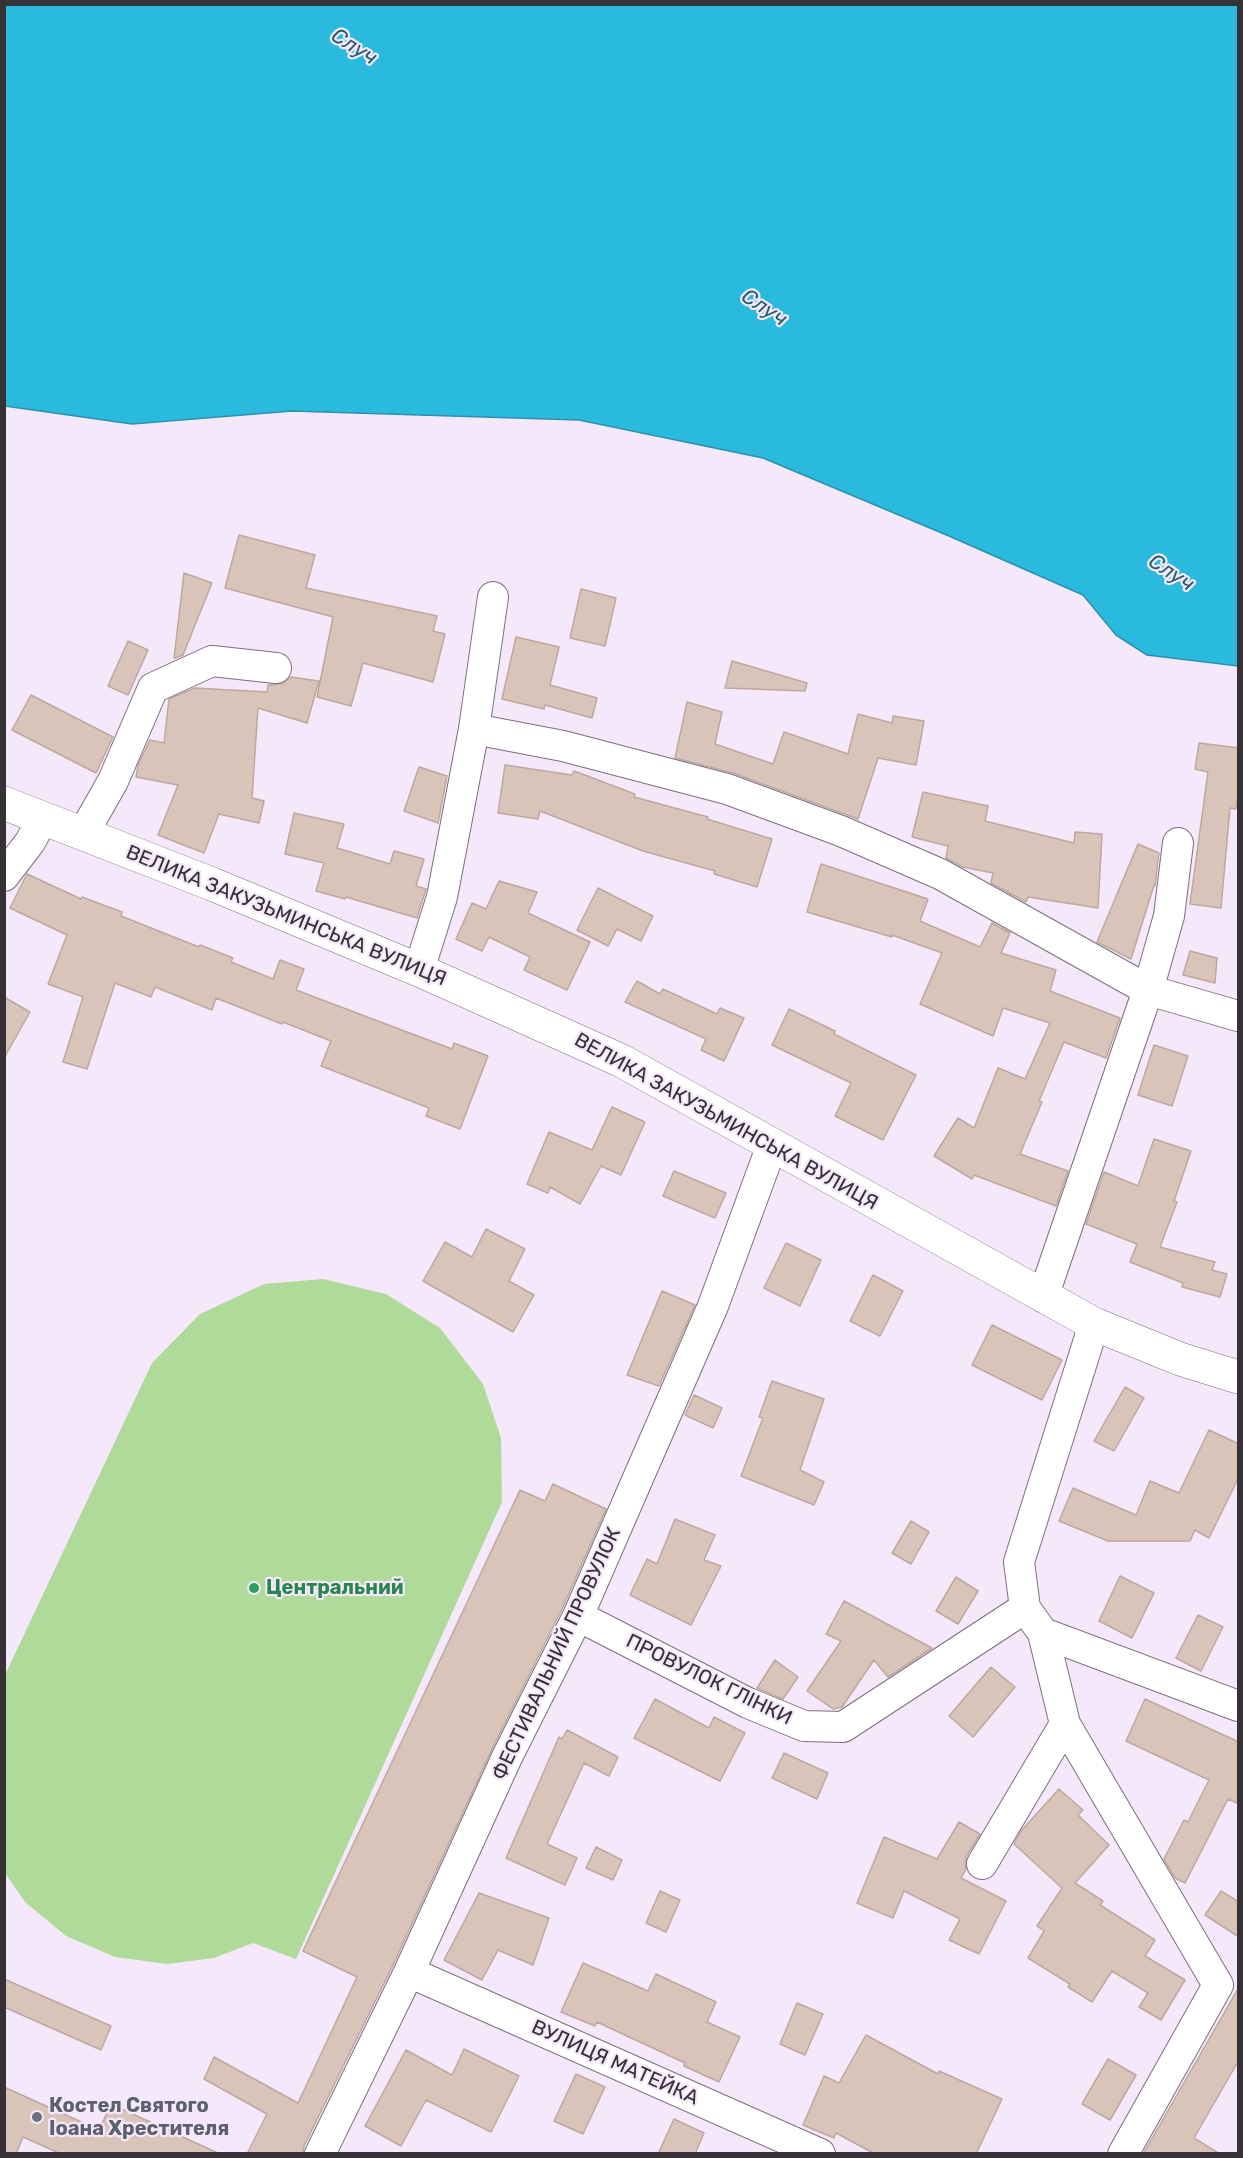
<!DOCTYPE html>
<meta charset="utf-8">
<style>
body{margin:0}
#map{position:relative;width:1243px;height:2158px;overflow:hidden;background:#f5e8fa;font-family:Rubik,sans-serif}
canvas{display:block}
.frame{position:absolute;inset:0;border:6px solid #363037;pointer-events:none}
</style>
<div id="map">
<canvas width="1243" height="2158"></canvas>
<div class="frame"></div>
</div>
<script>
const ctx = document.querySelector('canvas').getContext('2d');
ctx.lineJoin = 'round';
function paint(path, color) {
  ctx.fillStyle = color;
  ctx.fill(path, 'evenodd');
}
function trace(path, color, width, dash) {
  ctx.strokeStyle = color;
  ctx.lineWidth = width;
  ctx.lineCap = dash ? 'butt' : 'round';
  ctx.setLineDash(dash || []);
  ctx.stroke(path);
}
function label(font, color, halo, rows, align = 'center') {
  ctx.font = font + ' Rubik,sans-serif';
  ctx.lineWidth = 4.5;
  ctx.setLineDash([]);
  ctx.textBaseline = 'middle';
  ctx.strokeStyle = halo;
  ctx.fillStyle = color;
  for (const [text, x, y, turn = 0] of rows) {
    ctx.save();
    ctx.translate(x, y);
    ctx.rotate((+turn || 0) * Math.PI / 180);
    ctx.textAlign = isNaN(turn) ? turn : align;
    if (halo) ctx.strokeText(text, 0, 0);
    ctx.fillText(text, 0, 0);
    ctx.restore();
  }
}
paint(new Path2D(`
 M 323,1279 L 386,1294 L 440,1328 L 483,1384 L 501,1438 L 502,1502 L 296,1959 L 253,1943 L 214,1958 L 167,1964 L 115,1957 L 66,1936 L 25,1902 L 5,1873 L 5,1675 L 152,1363 L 200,1314 L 264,1284 Z`), '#afda9a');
const water = new Path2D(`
 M 5,4 L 1238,5 L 1238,666 L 1147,655 L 1116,635 L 1083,595 L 949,536 L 763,458 L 579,420 L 292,411 L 132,424 L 5,406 Z`);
paint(water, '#29bade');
trace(water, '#2d91ac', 1.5);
const building = new Path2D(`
 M 239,535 L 315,555 L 306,588 L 437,616 L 433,631 L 445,634 L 433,682 L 363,663 L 351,706 L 317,697 L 333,617 L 225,588 Z
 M 184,573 L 212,583 L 183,655 L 176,658 L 174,658 Z
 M 581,589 L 616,598 L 605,646 L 570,638 Z
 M 516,637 L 559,647 L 550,685 L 597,698 L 592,718 L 545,705 L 544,709 L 502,699 Z
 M 128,641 L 148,650 L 128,695 L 108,686 Z
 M 732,661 L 807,683 L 805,691 L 725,688 Z
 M 291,677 L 319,681 L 307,723 L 258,708 L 252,798 L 264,801 L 259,823 L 219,814 L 204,853 L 158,835 L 178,785 L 136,777 L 138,765 L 150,740 L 164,743 L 169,699 L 195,688 L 267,692 L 268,685 L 282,684 Z
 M 31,695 L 113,737 L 96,773 L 12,730 Z
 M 687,702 L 722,712 L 715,744 L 773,764 L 784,732 L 848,754 L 858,714 L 892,723 L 893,716 L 924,721 L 916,765 L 878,758 L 858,819 L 733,773 L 675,758 Z
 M 1199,743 L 1239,748 L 1239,787 L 1236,809 L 1230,808 L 1221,908 L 1190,904 L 1208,772 L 1195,769 Z
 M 505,765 L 572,775 L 574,771 L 635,794 L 634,797 L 708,817 L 707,819 L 772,839 L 757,887 L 714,874 L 715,871 L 643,851 L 540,811 L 538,819 L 498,813 Z
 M 419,767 L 447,776 L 438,823 L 404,811 Z
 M 923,792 L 988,806 L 985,821 L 1074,843 L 1075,832 L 1102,834 L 1098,908 L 1028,897 L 1026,902 L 991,883 L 993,873 L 963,867 L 946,858 L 948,846 L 912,837 Z
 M 294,813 L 344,824 L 337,848 L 390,864 L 394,851 L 424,859 L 416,886 L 426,889 L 417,918 L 346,897 L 345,899 L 316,891 L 324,863 L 285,854 Z
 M 1138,844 L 1159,853 L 1155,886 L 1154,885 L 1131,959 L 1097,942 Z
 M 821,864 L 928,899 L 920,921 L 980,947 L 992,923 L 1010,933 L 1001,953 L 1056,970 L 1050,991 L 1120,1018 L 1106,1058 L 1064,1042 L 1039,1101 L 1042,1102 L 1020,1154 L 1068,1171 L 1056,1206 L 974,1175 L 972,1179 L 934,1156 L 958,1118 L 974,1128 L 998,1068 L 1025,1079 L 1050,1023 L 1003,1008 L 993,1036 L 920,1004 L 942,953 L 892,935 L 892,937 L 807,912 Z
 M 27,874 L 81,899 L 82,897 L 122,912 L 121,916 L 199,947 L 200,945 L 233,958 L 231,962 L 273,979 L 280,960 L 304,969 L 296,990 L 452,1049 L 454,1043 L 488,1056 L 460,1129 L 426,1116 L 429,1108 L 321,1066 L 331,1041 L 283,1022 L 282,1024 L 216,998 L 212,1010 L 155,987 L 151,997 L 115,983 L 87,1069 L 63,1062 L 83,997 L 48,984 L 67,935 L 10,908 Z
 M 499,881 L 537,892 L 528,913 L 590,942 L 567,990 L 524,970 L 530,957 L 489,937 L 482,951 L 456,939 L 472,903 L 486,909 Z
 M 598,888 L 653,916 L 641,941 L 617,929 L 608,946 L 577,930 Z
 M 1190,951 L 1217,958 L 1215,983 L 1183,975 Z
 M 637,981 L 660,994 L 663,989 L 717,1014 L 720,1008 L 744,1018 L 724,1061 L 701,1050 L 706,1039 L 625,1002 Z
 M 4,997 L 30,1012 L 4,1058 Z
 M 789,1009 L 835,1031 L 834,1034 L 916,1075 L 883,1140 L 835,1116 L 851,1083 L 772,1045 Z
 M 1154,1045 L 1188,1056 L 1172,1106 L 1138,1095 Z
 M 612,1107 L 645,1122 L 621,1175 L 601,1166 L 580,1204 L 550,1187 L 548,1193 L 527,1184 L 549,1132 L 592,1150 Z
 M 1154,1139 L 1191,1151 L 1174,1201 L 1177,1202 L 1160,1247 L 1215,1262 L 1212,1270 L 1227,1274 L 1220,1297 L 1182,1287 L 1183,1283 L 1130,1262 L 1137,1244 L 1086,1224 L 1104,1172 L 1138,1186 Z
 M 674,1171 L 726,1193 L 715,1218 L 663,1196 Z
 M 486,1229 L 525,1249 L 509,1281 L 534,1295 L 513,1332 L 423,1281 L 445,1242 L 472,1257 Z
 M 786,1243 L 821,1260 L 800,1306 L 764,1288 Z
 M 873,1275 L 903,1291 L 880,1336 L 850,1321 Z
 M 662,1291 L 695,1305 L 659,1386 L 627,1375 Z
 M 992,1325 L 1062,1360 L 1042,1400 L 972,1365 Z
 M 772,1381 L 824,1399 L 800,1470 L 824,1482 L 814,1505 L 741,1476 L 763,1418 L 759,1417 Z
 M 1125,1387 L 1144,1398 L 1114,1451 L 1094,1441 Z
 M 694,1395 L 722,1408 L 713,1428 L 685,1415 Z
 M 1209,1430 L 1239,1444 L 1239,1477 L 1209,1538 L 1195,1530 L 1190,1541 L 1108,1541 L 1059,1521 L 1073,1488 L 1136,1515 L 1150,1481 L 1179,1493 Z
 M 553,1484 L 606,1509 L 562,1609 L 492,1749 L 393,1965 L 304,2146 L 303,2154 L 247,2154 L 267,2114 L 204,2079 L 214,2057 L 298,2103 L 357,1977 L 303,1951 L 520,1490 L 545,1501 Z
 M 675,1519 L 715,1535 L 704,1560 L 721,1566 L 691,1625 L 630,1595 L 647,1559 L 657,1564 Z
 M 911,1521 L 929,1532 L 911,1564 L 892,1553 Z
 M 1120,1576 L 1154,1593 L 1132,1638 L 1099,1621 Z
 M 956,1577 L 978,1591 L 958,1624 L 936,1611 Z
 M 844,1601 L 932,1648 L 888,1677 L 874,1660 L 842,1707 L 833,1709 L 807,1691 L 841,1641 L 826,1634 Z
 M 1198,1615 L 1223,1627 L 1201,1671 L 1176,1658 Z
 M 775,1660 L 798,1677 L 783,1699 L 757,1688 Z
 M 991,1667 L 1015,1687 L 973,1737 L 949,1716 Z
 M 655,1699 L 709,1728 L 714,1717 L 745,1733 L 720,1781 L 634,1738 Z
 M 1145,1699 L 1239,1742 L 1239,1804 L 1228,1799 L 1185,1883 L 1175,1878 L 1164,1859 L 1184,1820 L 1188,1822 L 1209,1780 L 1126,1741 Z
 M 567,1730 L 618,1757 L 609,1776 L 584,1763 L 547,1844 L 577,1858 L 565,1885 L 506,1858 L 559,1737 L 562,1739 Z
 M 784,1753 L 828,1773 L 817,1799 L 772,1778 Z
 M 1059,1789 L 1083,1810 L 1078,1815 L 1109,1845 L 1075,1883 L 1103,1901 L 1100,1905 L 1155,1940 L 1145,1956 L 1185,1980 L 1161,2020 L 1139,2007 L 1148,1993 L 1112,1971 L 1092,2002 L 1068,1987 L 1070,1984 L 1028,1958 L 1044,1931 L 1037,1926 L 1062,1888 L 1014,1844 L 1021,1831 Z
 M 959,1822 L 980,1834 L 967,1855 L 965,1863 L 966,1869 L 961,1878 L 1006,1901 L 979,1954 L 949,1940 L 960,1919 L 904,1891 L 893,1918 L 857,1903 L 884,1837 L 937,1859 Z
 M 596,1847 L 622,1860 L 613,1880 L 586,1868 Z
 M 660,1891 L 680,1900 L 666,1932 L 646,1923 Z
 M 1221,1891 L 1239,1902 L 1239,1937 L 1205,1915 Z
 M 479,1893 L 549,1918 L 533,1965 L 498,1950 L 482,1980 L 444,1960 Z
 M 583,1963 L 648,1991 L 656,1974 L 716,2002 L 707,2022 L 740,2037 L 719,2082 L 684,2066 L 685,2063 L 597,2022 L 595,2026 L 561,2012 Z
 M 4,1979 L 111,2026 L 101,2050 L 4,2007 Z
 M 1239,1987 L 1239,2060 L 1194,2138 L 1220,2154 L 1143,2154 Z
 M 797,2003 L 823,2014 L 805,2055 L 780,2044 Z
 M 866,2035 L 938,2074 L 939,2071 L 1002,2099 L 976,2154 L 875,2154 L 836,2133 L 834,2138 L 803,2125 L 824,2076 L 839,2083 Z
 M 464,2049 L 519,2076 L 491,2132 L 426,2100 L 401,2146 L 365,2126 L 406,2050 L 452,2075 Z
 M 1108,2059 L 1136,2075 L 1110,2120 L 1082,2104 Z
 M 576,2074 L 605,2087 L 583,2134 L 554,2121 Z
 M 4,2087 L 99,2130 L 111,2104 L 220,2154 L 61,2154 L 23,2137 L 16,2154 L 4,2154 Z
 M 674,2119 L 704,2133 L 695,2154 L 658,2154 Z`);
paint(building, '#d9c4ba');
trace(building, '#bda89f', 1.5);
const minor = new Path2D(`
 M 474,729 L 563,746 L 727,789 L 841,831 L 940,874 L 1148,990 L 1238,1016
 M 83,834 L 113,781 L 153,688 L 212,661 L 276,668
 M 4,876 L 30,842 L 43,818
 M 419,970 L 442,897 L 474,729 L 493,597
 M 1043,1297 L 1148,990 L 1169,916 L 1178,843
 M 1094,1324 L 1019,1562 L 1025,1608 L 1043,1633 L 1238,1706
 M 578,1616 L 748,1703 L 804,1726 L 843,1727 L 1025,1608
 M 1043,1633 L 1065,1724
 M 982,1864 L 1065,1724 L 1218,1985 L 1123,2154
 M 409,1972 L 820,2154
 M 320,2154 L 409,1972 L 507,1757 L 578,1616 L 713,1306 L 772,1145`);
const tertiary = new Path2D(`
 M 4,803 L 212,884 L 419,970 L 622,1061 L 1094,1324 L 1180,1359 L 1238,1377`);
trace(minor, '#7b6f7e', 32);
trace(tertiary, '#7b6f7e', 34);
trace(minor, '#fff', 30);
trace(tertiary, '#fff', 33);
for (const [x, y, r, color] of [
 [254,1588,6,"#2e9e5b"],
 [37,2117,6,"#6b7280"]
]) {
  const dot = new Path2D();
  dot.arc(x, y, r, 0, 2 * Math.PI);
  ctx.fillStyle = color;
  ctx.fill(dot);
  trace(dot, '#f5e8fa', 2);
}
label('20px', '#363037', '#f5e8fa', [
 ["ВЕЛИКА ЗАКУЗЬМИНСЬКА ВУЛИЦЯ",286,916,22],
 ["ВЕЛИКА ЗАКУЗЬМИНСЬКА ВУЛИЦЯ",726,1122,29],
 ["ФЕСТИВАЛЬНИЙ ПРОВУЛОК",557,1654,-65],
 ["ПРОВУЛОК ГЛІНКИ",709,1680,26],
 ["ВУЛИЦЯ МАТЕЙКА",615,2063,24]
]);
label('bold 20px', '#27864d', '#f5e8fa', [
 ["Центральний",266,1588]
], 'left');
label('bold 20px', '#5b616d', '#f5e8fa', [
 ["Костел Святого",49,2106],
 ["Іоана Хрестителя",49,2129]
], 'left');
label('italic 21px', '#275d6c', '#f5e8fa', [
 ["Случ",354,47,32],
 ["Случ",764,308,33],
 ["Случ",1171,573,33]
]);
</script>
